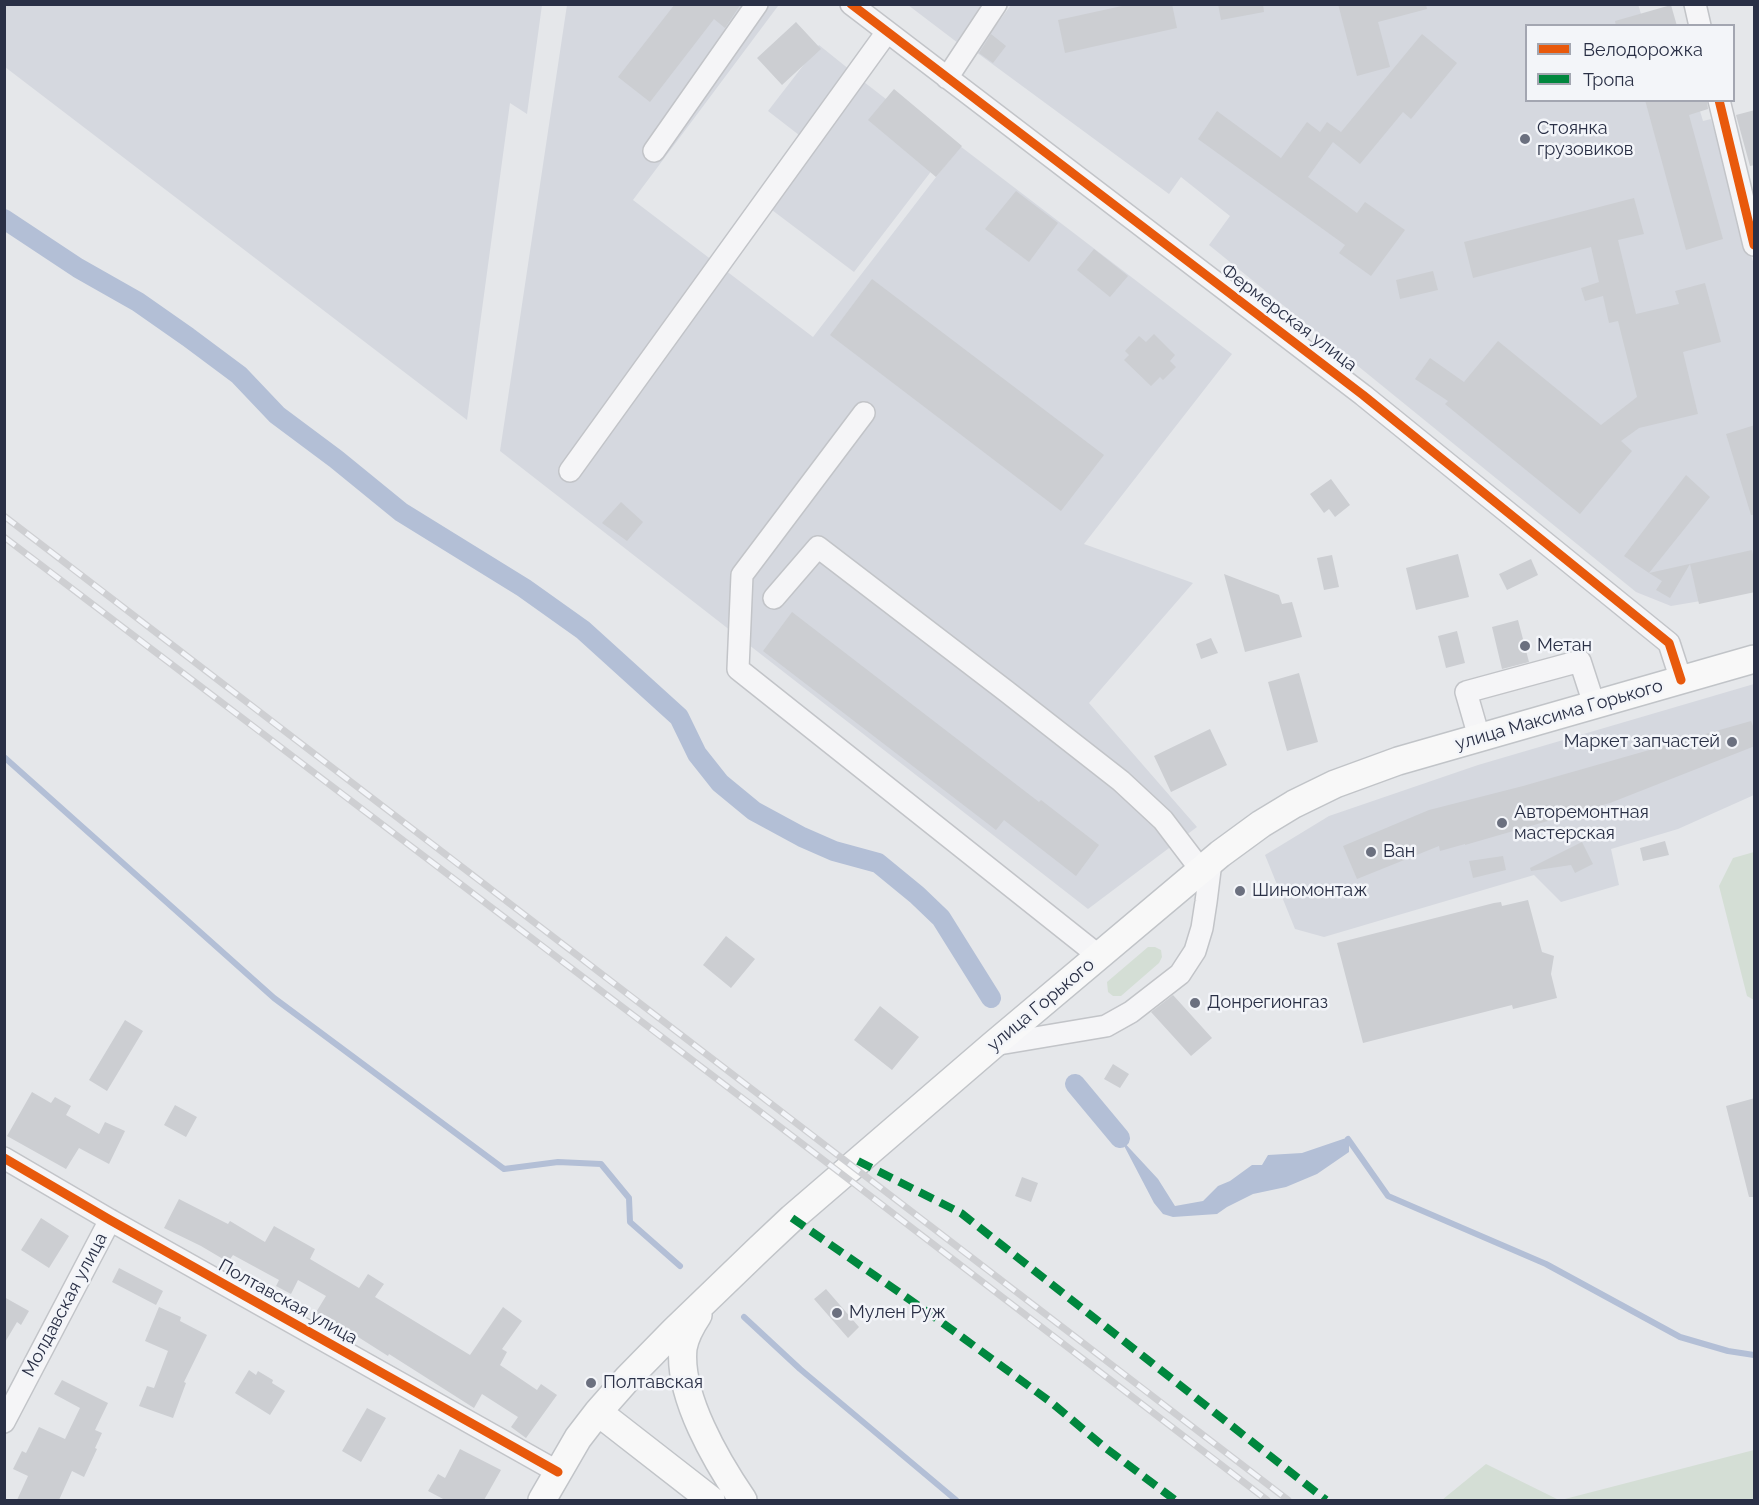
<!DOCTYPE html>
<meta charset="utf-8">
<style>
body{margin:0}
#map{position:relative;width:1759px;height:1505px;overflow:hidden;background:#e5e7ea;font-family:Raleway,sans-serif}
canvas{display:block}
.frame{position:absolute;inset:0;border:6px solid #2a3046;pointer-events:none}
.legend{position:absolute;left:1525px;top:24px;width:210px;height:78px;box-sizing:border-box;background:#f3f5f9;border:2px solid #a3a6b1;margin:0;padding:8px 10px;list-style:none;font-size:18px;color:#2a3046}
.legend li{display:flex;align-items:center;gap:12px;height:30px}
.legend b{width:30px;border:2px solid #a3a6b1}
</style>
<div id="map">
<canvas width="1759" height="1505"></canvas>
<div class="frame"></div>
<ul class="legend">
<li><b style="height:8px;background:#e8590c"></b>Велодорожка</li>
<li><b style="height:8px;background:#00873e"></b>Тропа</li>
</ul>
</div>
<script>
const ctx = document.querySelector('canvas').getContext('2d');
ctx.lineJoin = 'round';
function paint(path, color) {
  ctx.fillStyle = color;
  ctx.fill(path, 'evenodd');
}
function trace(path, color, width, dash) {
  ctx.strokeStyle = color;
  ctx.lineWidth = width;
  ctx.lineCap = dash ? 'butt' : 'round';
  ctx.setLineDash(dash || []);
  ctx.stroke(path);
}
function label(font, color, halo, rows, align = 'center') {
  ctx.font = font + ' Raleway,sans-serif';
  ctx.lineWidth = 5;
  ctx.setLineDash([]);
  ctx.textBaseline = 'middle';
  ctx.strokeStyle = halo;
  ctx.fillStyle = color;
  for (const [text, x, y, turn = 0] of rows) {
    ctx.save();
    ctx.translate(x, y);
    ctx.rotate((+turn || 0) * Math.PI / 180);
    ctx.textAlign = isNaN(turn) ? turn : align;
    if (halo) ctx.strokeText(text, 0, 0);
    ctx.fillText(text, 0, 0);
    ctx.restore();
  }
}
paint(new Path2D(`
 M 1638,4 L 1641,14 L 1675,25 L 1526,26 L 1526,100 L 1697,101 L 1703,121 L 1711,119 L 1754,265 L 1754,592 L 1671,606 L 1636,592 L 1209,245 L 1230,216 L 1181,177 L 1169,194 L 976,52 L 1011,5 Z
 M 4,5 L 542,5 L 527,114 L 510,103 L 467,420 L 5,67 Z
 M 567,5 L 775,5 L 778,6 L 633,200 L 813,337 L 960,146 L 1232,354 L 1084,544 L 1193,583 L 1089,703 L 1197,827 L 1088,909 L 500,451 Z
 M 908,5 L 986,5 L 958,43 Z
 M 819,45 L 850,70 L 799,135 L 768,111 Z
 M 864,82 L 949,148 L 854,272 L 768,207 Z
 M 1754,684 L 1754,795 L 1678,829 L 1611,849 L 1619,885 L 1561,902 L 1534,875 L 1324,937 L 1295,929 L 1265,855 L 1329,816 L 1478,765 Z`), '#d5d8df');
paint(new Path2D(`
 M 1754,852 L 1754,1000 L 1747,996 L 1719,886 L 1733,858 Z
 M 1148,947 L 1155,947 L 1161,950 L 1162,957 L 1159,963 L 1121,996 L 1113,996 L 1108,992 L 1107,982 Z
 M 1754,1450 L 1754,1500 L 1561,1500 Z
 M 1486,1464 L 1559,1500 L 1442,1500 Z`), '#d4ded5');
paint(new Path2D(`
 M 1349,1137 L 1349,1152 L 1317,1174 L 1286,1187 L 1253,1194 L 1227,1207 L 1217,1214 L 1173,1217 L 1163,1214 L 1154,1203 L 1120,1138 L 1158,1179 L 1175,1206 L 1203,1201 L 1218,1186 L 1230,1181 L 1252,1165 L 1262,1165 L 1268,1155 L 1302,1153 Z`), '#b3bfd6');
trace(new Path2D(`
 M 4,757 L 274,998 L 504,1169 L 558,1162 L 601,1164 L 629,1198 L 630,1222 L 680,1266
 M 1348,1139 L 1388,1196 L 1546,1264 L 1680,1337 L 1728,1351 L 1754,1355
 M 744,1317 L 800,1369 L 956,1500`), '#b3bfd6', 6);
trace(new Path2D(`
 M 4,219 L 78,268 L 138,302 L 188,337 L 239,375 L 277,415 L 336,459 L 401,512 L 524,588 L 583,630 L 679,717 L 697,754 L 720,783 L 754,811 L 802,837 L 834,851 L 878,863 L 917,895 L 941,918 L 991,998
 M 1075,1084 L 1120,1138`), '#b3bfd6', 20);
paint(new Path2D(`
 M 675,4 L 741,4 L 725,28 L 714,19 L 650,102 L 618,77 Z
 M 1131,4 L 1172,4 L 1177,28 L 1065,53 L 1058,20 Z
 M 1218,4 L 1263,4 L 1264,12 L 1221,20 Z
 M 1338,4 L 1426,4 L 1427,9 L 1378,22 L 1390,67 L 1357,76 Z
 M 1671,5 L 1677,26 L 1616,26 L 1615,21 Z
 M 796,22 L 821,49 L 782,85 L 757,58 Z
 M 991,34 L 1006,46 L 993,63 L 979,53 Z
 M 1422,34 L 1457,63 L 1411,119 L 1403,112 L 1360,164 L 1333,142 L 1308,177 L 1357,213 L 1365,202 L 1405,230 L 1371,276 L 1339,253 L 1345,245 L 1198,139 L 1217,111 L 1281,158 L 1307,122 L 1320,132 L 1327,122 L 1341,132 Z
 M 894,89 L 962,146 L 936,177 L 868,120 Z
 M 1645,100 L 1707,100 L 1708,109 L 1689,115 L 1723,239 L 1686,250 Z
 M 1755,110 L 1755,165 L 1750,166 L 1736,115 Z
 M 1016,191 L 1058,223 L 1029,262 L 985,229 Z
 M 1634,198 L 1644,234 L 1618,240 L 1636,314 L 1679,304 L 1675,291 L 1705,283 L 1721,342 L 1683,352 L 1698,414 L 1639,428 L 1621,441 L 1632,451 L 1580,514 L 1445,404 L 1448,401 L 1415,379 L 1430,358 L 1464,382 L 1498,341 L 1601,425 L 1637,397 L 1618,321 L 1609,323 L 1603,296 L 1585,301 L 1581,288 L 1599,282 L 1591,247 L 1473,278 L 1464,242 Z
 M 1094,249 L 1128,276 L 1110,297 L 1077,270 Z
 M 1433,271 L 1438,290 L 1400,299 L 1396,280 Z
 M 872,279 L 1104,455 L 1061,511 L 830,335 Z
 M 1154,334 L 1175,355 L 1170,361 L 1176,367 L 1163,380 L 1160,377 L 1151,386 L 1124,360 L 1129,355 L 1125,351 L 1139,336 L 1146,342 Z
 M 1755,425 L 1755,515 L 1751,515 L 1726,434 Z
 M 1686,475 L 1710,497 L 1649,573 L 1624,556 Z
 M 1331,479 L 1350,505 L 1335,517 L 1329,509 L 1324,513 L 1310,494 Z
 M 621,502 L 643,522 L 627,541 L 602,523 Z
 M 1752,550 L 1755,564 L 1755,592 L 1699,604 L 1690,564 L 1670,598 L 1656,590 L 1662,581 L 1649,573 Z
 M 1458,554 L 1469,597 L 1416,610 L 1406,568 Z
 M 1332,555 L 1339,587 L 1324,590 L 1317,558 Z
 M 1531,559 L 1538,575 L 1507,590 L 1499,574 Z
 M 1224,574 L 1279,595 L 1282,604 L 1292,602 L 1302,637 L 1245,652 Z
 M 792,612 L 1039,802 L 1041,800 L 1099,845 L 1076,876 L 1004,820 L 996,830 L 763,651 Z
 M 1518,620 L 1529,662 L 1502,669 L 1492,627 Z
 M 1457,631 L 1465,663 L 1446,668 L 1438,636 Z
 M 1211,638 L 1218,653 L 1201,659 L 1196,644 Z
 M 1299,673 L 1318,742 L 1287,751 L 1268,682 Z
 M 1751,721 L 1755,731 L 1755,746 L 1610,803 L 1465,845 L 1465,844 L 1440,851 L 1439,846 L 1357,879 L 1343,846 L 1429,810 L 1523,786 Z
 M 1210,729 L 1227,765 L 1171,792 L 1154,756 Z
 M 1665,841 L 1669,855 L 1643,861 L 1640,848 Z
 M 1582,842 L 1593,864 L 1575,873 L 1571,865 L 1531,871 L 1530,868 Z
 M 1503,856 L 1506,870 L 1473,878 L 1469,861 Z
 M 1528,900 L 1542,952 L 1554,956 L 1551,974 L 1557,998 L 1513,1009 L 1512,1005 L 1363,1043 L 1337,943 L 1494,903 L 1501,902 L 1502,906 Z
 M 726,936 L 755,959 L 731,988 L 703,965 Z
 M 1173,995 L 1212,1038 L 1191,1056 L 1151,1012 Z
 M 880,1006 L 919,1037 L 892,1070 L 854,1040 Z
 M 125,1020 L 143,1031 L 107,1091 L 89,1080 Z
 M 1113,1064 L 1129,1074 L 1120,1088 L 1104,1079 Z
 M 32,1092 L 51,1103 L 55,1097 L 71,1106 L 66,1115 L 99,1134 L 105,1122 L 125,1131 L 109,1164 L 79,1148 L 66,1169 L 7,1136 Z
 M 1755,1098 L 1755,1197 L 1749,1197 L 1726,1106 Z
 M 175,1105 L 197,1117 L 186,1137 L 164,1125 Z
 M 1022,1177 L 1038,1183 L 1031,1202 L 1015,1196 Z
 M 179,1199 L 228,1224 L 230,1221 L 265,1242 L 274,1226 L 315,1249 L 310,1259 L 359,1288 L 368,1274 L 384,1284 L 375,1297 L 470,1355 L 503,1307 L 522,1321 L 502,1349 L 507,1352 L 500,1365 L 537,1390 L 541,1384 L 557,1395 L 526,1438 L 511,1427 L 518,1417 L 482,1394 L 474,1408 L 389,1354 L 388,1356 L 333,1321 L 332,1323 L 315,1314 L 326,1296 L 298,1280 L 291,1294 L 276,1286 L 279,1280 L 233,1255 L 228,1262 L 201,1246 L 164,1228 Z
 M 41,1218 L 69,1236 L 49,1268 L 21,1250 Z
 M 119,1268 L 163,1291 L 156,1305 L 112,1282 Z
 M 826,1289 L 859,1327 L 848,1338 L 814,1299 Z
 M 4,1297 L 29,1311 L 21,1325 L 17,1322 L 4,1344 Z
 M 159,1307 L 181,1317 L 180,1321 L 207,1335 L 184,1382 L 186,1383 L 173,1418 L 139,1406 L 147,1386 L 154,1388 L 168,1351 L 145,1341 Z
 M 249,1370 L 256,1375 L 258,1371 L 273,1380 L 272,1383 L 285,1391 L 270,1415 L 235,1393 Z
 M 62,1380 L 108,1403 L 95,1430 L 102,1433 L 95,1448 L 97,1449 L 84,1477 L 72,1471 L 59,1500 L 17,1500 L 28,1476 L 13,1469 L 22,1451 L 26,1453 L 39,1427 L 65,1439 L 80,1408 L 54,1394 Z
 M 367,1408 L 386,1418 L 361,1462 L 342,1451 Z
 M 460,1449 L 501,1470 L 484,1500 L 445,1500 L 428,1491 L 438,1474 L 445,1478 Z`), '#ccced2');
const minor = new Path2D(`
 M 851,4 L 1363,395 L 1669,643 L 1681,680
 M 1695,4 L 1700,26
 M 947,78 L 996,4
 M 1719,100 L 1754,245
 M 654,151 L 757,4
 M 864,413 L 742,575 L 738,669 L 1099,956
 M 570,471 L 887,32
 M 774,598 L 818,547 L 1006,691 L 1121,781 L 1163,820 L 1201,870
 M 1479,737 L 1466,692 L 1580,661 L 1594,704
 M 993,1045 L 1106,1026 L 1131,1012 L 1180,974 L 1195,951 L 1202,928 L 1206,902 L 1211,862
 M 4,1158 L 110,1220 L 558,1472
 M 4,1422 L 110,1220`);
const major = new Path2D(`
 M 698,1315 C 692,1324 685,1337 683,1348 C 678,1396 717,1462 743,1500
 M 598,1412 L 711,1500
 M 542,1500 L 578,1438 L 598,1412 L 628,1378 L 675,1330 L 759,1249 L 792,1218 L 993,1045 L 1220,854 L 1261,824 L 1294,804 L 1335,784 L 1398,761 L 1754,659`);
trace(minor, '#c2c4c8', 24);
trace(major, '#c1c4c8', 30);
trace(minor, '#f5f5f7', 21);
trace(major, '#f8f8f8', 27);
const rail = new Path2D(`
 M 4,516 L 1288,1500
 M 4,537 L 796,1139 L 1267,1500`);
trace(rail, '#cecfd2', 7);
trace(rail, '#f3f5f9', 4.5, [14]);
trace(new Path2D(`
 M 858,1161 L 961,1213 L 1326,1500
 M 792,1218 L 929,1313 L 1052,1403 L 1103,1446 L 1175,1500`), '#00873e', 8, [15, 8]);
trace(new Path2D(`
 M 851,4 L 1363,395 L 1669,643 L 1681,680
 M 1719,100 L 1754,245
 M 4,1158 L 110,1220 L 558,1472`), '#e8590c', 9);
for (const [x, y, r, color] of [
 [1525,139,6,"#6b707f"],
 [1525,646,6,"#6b707f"],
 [1732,742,6,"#6b707f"],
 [1502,823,6,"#6b707f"],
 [1371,852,6,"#6b707f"],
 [1240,891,6,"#6b707f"],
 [1195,1003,6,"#6b707f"],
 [837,1313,6,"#6b707f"],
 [591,1383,6,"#6b707f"]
]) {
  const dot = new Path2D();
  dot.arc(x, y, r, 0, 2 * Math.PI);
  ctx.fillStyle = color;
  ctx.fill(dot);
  trace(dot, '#f3f5f9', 2);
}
label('18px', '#2a3046', '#f3f5f9', [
 ["Стоянка",1537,129],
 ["грузовиков",1537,150],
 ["Метан",1537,646],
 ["Маркет запчастей",1720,742,"right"],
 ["Авторемонтная",1514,813],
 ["мастерская",1514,834],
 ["Ван",1383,852],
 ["Шиномонтаж",1252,891],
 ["Донрегионгаз",1207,1003],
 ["Мулен Руж",849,1313],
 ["Полтавская",603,1383]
], 'left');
label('18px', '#2a3046', '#f3f5f9', [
 ["Фермерская улица",1289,318,37],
 ["улица Максима Горького",1559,715,-16],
 ["улица Горького",1041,1005,-40],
 ["Полтавская улица",288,1302,29],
 ["Молдавская улица",65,1305,-62]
]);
</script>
